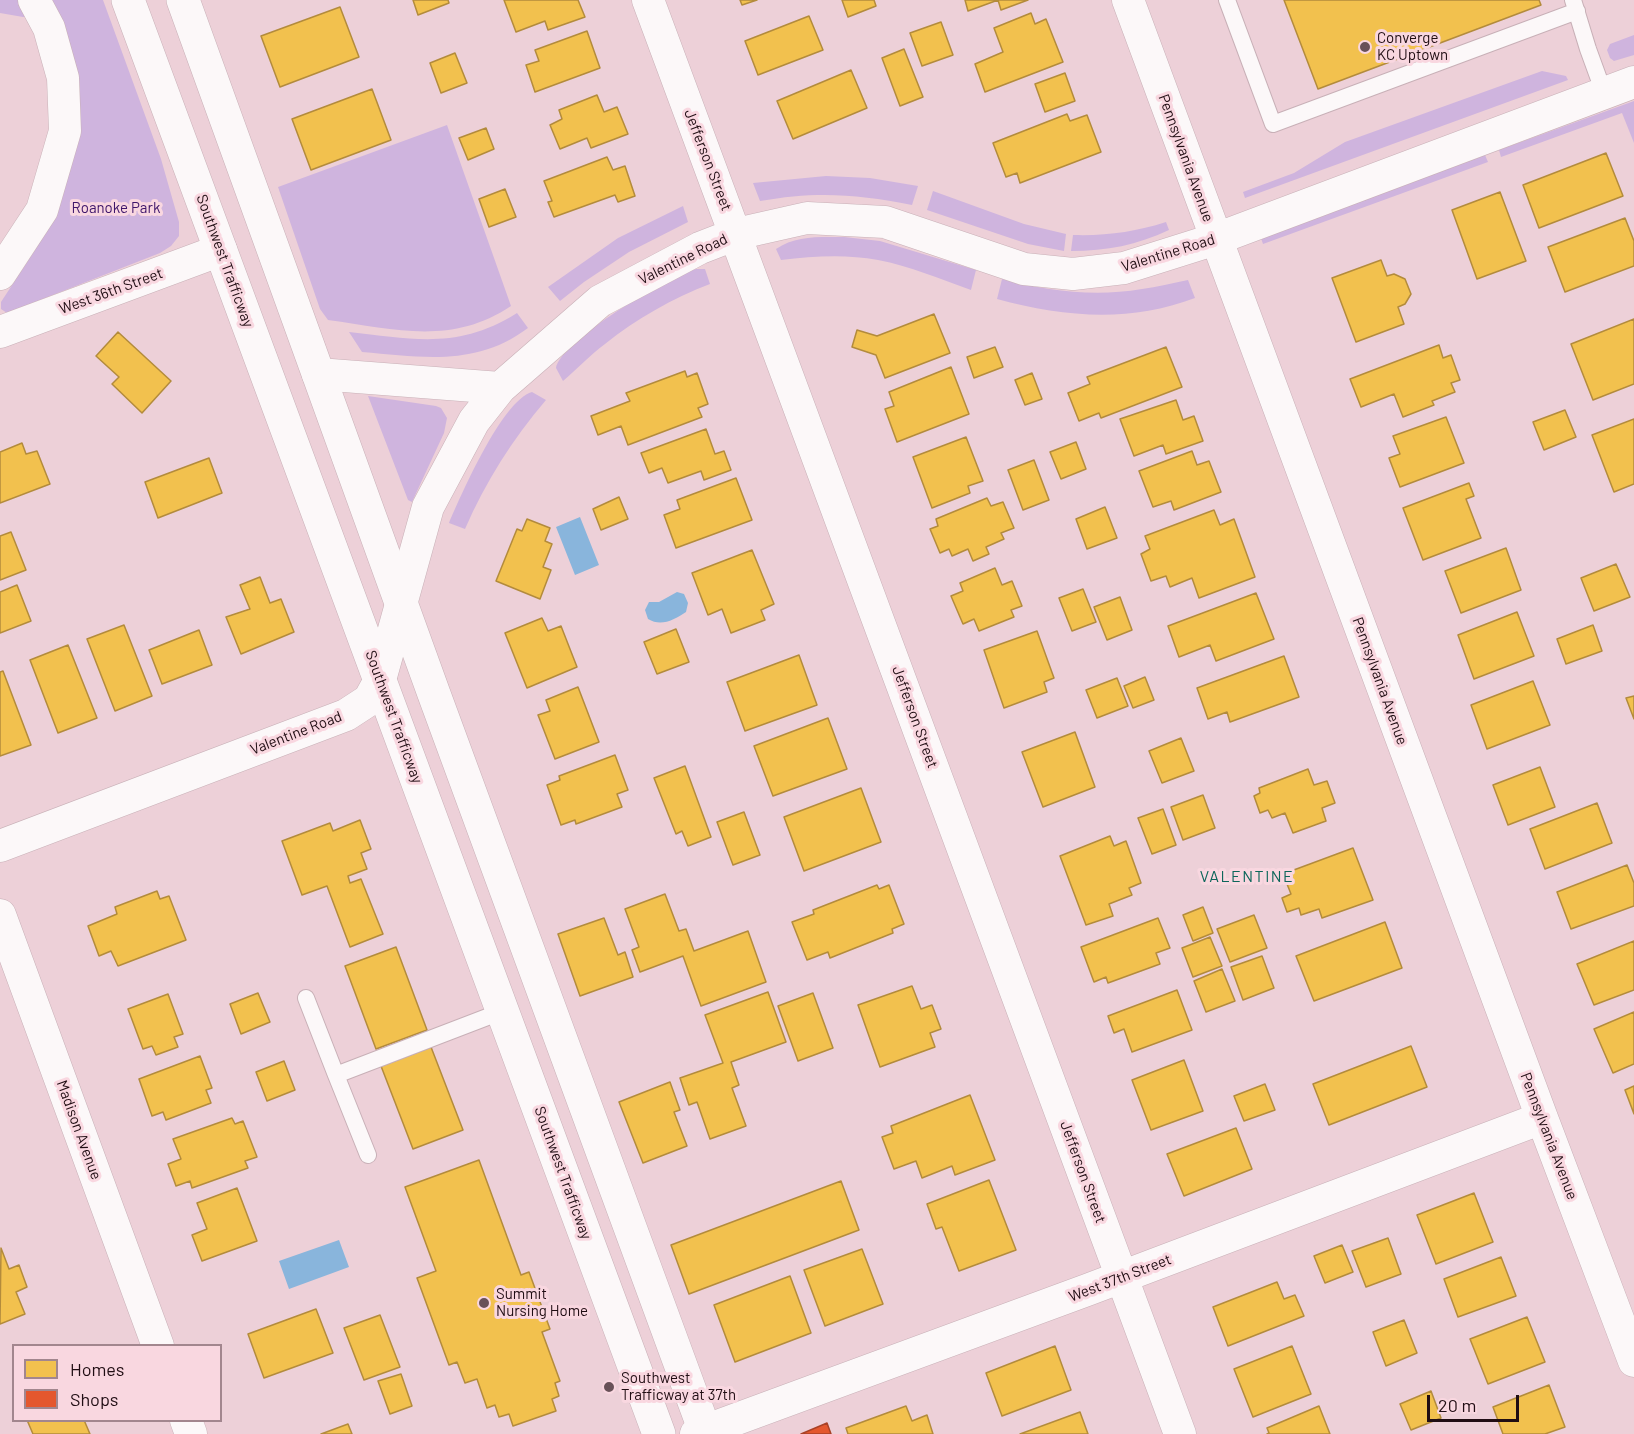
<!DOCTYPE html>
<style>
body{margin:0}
#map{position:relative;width:1634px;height:1434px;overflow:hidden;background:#edd0d8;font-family:Barlow,sans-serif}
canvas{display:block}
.legend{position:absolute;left:12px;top:1344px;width:210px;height:78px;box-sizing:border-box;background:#f9d7e0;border:2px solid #a2868e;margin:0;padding:8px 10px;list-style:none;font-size:18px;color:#200d13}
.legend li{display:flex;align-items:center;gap:12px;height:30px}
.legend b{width:30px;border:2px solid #a2868e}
.scale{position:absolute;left:1427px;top:1395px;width:92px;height:27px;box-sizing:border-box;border:3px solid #200d13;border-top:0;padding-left:8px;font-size:18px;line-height:21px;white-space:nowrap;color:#200d13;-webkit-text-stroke:4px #f9d7e0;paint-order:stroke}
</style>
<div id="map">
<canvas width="1634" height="1434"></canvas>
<ul class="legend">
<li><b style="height:16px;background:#f2c14e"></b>Homes</li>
<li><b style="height:16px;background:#e4572e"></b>Shops</li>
</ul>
<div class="scale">20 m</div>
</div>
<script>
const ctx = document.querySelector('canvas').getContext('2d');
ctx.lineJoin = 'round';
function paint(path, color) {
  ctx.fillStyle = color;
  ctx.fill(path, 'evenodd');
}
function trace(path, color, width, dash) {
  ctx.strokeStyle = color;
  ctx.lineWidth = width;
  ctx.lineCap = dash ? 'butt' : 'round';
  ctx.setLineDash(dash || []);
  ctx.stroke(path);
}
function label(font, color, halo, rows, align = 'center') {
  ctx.font = font + ' Barlow,sans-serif';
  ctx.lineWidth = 6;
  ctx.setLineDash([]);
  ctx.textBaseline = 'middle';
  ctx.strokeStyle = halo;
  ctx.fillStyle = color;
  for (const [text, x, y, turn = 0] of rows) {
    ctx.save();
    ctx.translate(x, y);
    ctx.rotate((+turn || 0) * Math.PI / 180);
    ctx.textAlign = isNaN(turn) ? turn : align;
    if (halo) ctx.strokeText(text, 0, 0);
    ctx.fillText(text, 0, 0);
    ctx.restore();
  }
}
paint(new Path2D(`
 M 0,0 L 103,0 L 161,159 L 179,222 L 179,236 L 171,246 L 160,253 L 7,313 L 1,309 L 1,302 L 37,247 L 57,201 L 57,17 L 23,17 L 0,13 Z
 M 1634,35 L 1634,55 L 1614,61 L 1610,58 L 1607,50 L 1610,44 Z
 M 1542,71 L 1566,76 L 1568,80 L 1245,198 L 1243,192 L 1294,173 L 1345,142 Z
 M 1634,101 L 1634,143 L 1622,113 L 1501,157 L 1499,150 Z
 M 447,125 L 511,306 C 451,346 395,329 328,320 L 320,309 L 278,187 Z
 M 1485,155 L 1488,162 L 1263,244 L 1261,238 Z
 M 826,176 L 870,178 L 918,186 L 912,205 C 858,194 815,191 760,201 L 753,183 Z
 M 933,191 L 1024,224 L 1066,234 L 1064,251 L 1028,244 L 927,210 Z
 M 683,206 L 688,222 L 629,252 L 584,282 L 560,301 L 548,287 L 618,238 Z
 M 1166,222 L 1169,230 C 1137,245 1107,251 1071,251 L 1073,235 C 1106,236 1135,232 1166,222 Z
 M 844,237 L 880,241 L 976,270 L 971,290 C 940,279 910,266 878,260 C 846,254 814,256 781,260 L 776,249 C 796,235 821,237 844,237 Z
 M 696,269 L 705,269 L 710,284 C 673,298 636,319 605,344 C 590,355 577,369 563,381 L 556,368 C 560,342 669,275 696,269 Z
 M 1002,279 C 1048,291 1094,297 1142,289 C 1157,287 1172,283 1188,280 L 1195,298 C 1129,323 1064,317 997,299 Z
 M 517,313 L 528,328 C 476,367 423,357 362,352 L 349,332 C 414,339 458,350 517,313 Z
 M 532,392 L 546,400 C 512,440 486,481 465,529 L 449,523 C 462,493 502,401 532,392 Z
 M 368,396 L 436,406 L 441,408 L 447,418 L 444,433 L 412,502 L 408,500 Z`), '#cfb4de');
paint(new Path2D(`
 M 580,517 L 599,565 L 575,575 L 556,527 Z
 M 677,592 L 684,594 L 688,603 L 686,612 C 674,620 661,627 648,619 L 645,610 L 649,602 L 659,602 Z
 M 339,1240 L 349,1267 L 289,1289 L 279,1261 Z`), '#89b5dc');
const homes = new Path2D(`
 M 413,0 L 448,0 L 449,3 L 418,15 Z
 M 504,0 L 578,0 L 585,17 L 548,30 L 545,21 L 516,32 Z
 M 740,0 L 757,0 L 742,5 Z
 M 842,0 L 874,0 L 876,6 L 848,17 Z
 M 965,0 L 1028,0 L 1001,10 L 998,0 L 968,11 Z
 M 1284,0 L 1539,0 L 1541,5 L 1318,89 Z
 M 340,7 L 359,57 L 280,87 L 261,36 Z
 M 1031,13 L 1035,24 L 1046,19 L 1063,62 L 985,92 L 975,64 L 1003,52 L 994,28 Z
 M 809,16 L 823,50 L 758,75 L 745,41 Z
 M 941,22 L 953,55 L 922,66 L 910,33 Z
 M 587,31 L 600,68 L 535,92 L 526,65 L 539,61 L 535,50 Z
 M 904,49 L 923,97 L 900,106 L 882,58 Z
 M 455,53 L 467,83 L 441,93 L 430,63 Z
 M 851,70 L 867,108 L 793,139 L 777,101 Z
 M 1065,73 L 1075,101 L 1045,112 L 1035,84 Z
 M 372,89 L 391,140 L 311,170 L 292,119 Z
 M 597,95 L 604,112 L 617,107 L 628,134 L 591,148 L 587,138 L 560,149 L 550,125 L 562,119 L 559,110 Z
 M 1067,114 L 1070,121 L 1087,115 L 1101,152 L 1020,183 L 1017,173 L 1006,177 L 993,143 Z
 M 486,128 L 494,149 L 468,160 L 459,138 Z
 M 1606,153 L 1623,196 L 1539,228 L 1523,185 Z
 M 607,157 L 613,170 L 625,166 L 635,196 L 618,202 L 615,195 L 554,217 L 548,202 L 552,201 L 544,181 Z
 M 505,189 L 516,217 L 489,227 L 479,199 Z
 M 1500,192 L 1526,261 L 1477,279 L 1452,210 Z
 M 1625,218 L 1634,241 L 1634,266 L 1565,292 L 1548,247 Z
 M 1381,260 L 1387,276 L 1394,274 L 1405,279 L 1411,294 L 1405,304 L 1398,307 L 1404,324 L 1356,342 L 1332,278 Z
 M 934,314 L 950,353 L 885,378 L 876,355 L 852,347 L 857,330 L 877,336 Z
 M 1634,319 L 1634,384 L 1593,400 L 1571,344 Z
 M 118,332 L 171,381 L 142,413 L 112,384 L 119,377 L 96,356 Z
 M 1439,345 L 1443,358 L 1451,355 L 1460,380 L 1451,383 L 1455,392 L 1432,401 L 1434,405 L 1403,417 L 1394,394 L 1361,407 L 1350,379 Z
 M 995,347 L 1003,367 L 974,378 L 967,357 Z
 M 1166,347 L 1182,387 L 1101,418 L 1099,413 L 1079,421 L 1068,393 L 1090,384 L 1087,377 Z
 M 951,367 L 969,414 L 897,442 L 885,409 L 894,406 L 889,392 Z
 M 685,371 L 687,377 L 697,373 L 708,404 L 698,408 L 702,417 L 628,445 L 621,426 L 598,435 L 591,416 L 630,401 L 626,393 Z
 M 1032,373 L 1042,399 L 1025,405 L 1015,380 Z
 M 1176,400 L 1183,420 L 1194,416 L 1203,441 L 1166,454 L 1163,445 L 1134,456 L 1120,419 Z
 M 1565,410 L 1576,437 L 1544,450 L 1533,422 Z
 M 1446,417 L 1464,463 L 1400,487 L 1389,458 L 1400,454 L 1393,436 Z
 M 1634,419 L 1634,484 L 1614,492 L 1592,435 Z
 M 706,429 L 715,454 L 724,451 L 731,470 L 704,480 L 701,471 L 668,483 L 662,468 L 649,473 L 641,453 Z
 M 966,437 L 983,481 L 968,486 L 970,493 L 932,508 L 913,457 Z
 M 1076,442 L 1086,469 L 1061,479 L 1050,452 Z
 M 22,443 L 26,454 L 37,451 L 50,484 L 0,503 L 0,452 Z
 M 1192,451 L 1197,465 L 1209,461 L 1221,492 L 1174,510 L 1171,501 L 1153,507 L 1139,471 Z
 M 209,458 L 222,493 L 158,518 L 145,482 Z
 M 1034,460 L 1049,500 L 1023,510 L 1008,470 Z
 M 736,478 L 752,520 L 676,548 L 664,515 L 680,509 L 677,500 Z
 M 1469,483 L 1474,496 L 1466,499 L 1481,538 L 1423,560 L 1403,508 Z
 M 619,497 L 628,519 L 601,530 L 593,509 Z
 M 987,498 L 991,506 L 1003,502 L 1014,528 L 1001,533 L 1004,539 L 986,547 L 989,554 L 973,561 L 968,549 L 952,556 L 949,549 L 940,553 L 930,529 L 938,526 L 936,519 Z
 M 1105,507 L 1117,538 L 1087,549 L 1076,519 Z
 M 1214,510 L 1220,525 L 1234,519 L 1255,577 L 1199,598 L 1192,578 L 1170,587 L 1166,576 L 1151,581 L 1141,554 L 1150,549 L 1145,536 Z
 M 527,519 L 550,528 L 545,541 L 552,544 L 543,567 L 551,570 L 540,599 L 496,581 L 517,529 L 522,531 Z
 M 11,532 L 26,570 L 0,580 L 0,536 Z
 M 1506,548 L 1521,590 L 1461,613 L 1445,571 Z
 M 752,550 L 774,604 L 761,610 L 765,620 L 731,633 L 722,609 L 708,615 L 692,573 Z
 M 1616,564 L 1630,597 L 1594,611 L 1581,578 Z
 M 995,568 L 1002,585 L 1012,581 L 1022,606 L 1011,610 L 1014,617 L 979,631 L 974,619 L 963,624 L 951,596 L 963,591 L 960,583 Z
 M 260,577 L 270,603 L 281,599 L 294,632 L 241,654 L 226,617 L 250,609 L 240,585 Z
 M 17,585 L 31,621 L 0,633 L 0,592 Z
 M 1083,589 L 1096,622 L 1072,631 L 1059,598 Z
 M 1256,593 L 1274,639 L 1216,661 L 1210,645 L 1179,657 L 1168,626 Z
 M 1120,597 L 1132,630 L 1107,640 L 1094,607 Z
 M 1517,612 L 1534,656 L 1474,679 L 1458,635 Z
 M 542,618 L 548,631 L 561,626 L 577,667 L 527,688 L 505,633 Z
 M 124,625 L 152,696 L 115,711 L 87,639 Z
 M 1593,625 L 1602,651 L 1566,664 L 1557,639 Z
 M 676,629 L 689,662 L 657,674 L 644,642 Z
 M 199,630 L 212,665 L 162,684 L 149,650 Z
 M 1037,631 L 1054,678 L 1044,682 L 1047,692 L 1004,708 L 984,650 Z
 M 68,645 L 97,718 L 58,733 L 30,660 Z
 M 799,655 L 817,705 L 745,731 L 727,682 Z
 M 1284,656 L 1299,697 L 1230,722 L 1227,712 L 1208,719 L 1197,688 Z
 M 3,671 L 31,745 L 0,756 L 0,672 Z
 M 1145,677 L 1154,700 L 1133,708 L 1124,686 Z
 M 1117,678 L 1128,706 L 1097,718 L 1086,690 Z
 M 1533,681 L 1550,725 L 1487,749 L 1471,705 Z
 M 578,687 L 599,742 L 555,759 L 538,715 L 550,711 L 546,700 Z
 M 1634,696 L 1634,719 L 1626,698 Z
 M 828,718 L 847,769 L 773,796 L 754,746 Z
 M 1075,732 L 1095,787 L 1043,807 L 1022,752 Z
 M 1181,738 L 1194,771 L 1162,783 L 1149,751 Z
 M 615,755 L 628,790 L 617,794 L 622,807 L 576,824 L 575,820 L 561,825 L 547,785 L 560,780 L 559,776 Z
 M 685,766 L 711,837 L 688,846 L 682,831 L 676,834 L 654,778 Z
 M 1540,767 L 1555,807 L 1508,825 L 1493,785 Z
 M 1308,769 L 1314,785 L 1327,781 L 1335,803 L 1322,808 L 1326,821 L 1293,833 L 1285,813 L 1272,818 L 1268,810 L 1260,813 L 1254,796 L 1260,793 L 1259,788 Z
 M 861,788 L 881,842 L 804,871 L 784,817 Z
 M 1203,795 L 1215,828 L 1183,840 L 1171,807 Z
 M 1597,803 L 1612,843 L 1545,869 L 1530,829 Z
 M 1163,809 L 1176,845 L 1152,854 L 1138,818 Z
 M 744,812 L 760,855 L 733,865 L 717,822 Z
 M 360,820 L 371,849 L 361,853 L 367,869 L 348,876 L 350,883 L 361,879 L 383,934 L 350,947 L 327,886 L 302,895 L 282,841 L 330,823 L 333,831 Z
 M 1110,836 L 1114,846 L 1126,841 L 1141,883 L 1129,888 L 1132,895 L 1109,904 L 1113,916 L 1086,925 L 1060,856 Z
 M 1353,848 L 1373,900 L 1322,918 L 1319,909 L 1301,915 L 1299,908 L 1287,912 L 1282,898 L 1291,894 L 1283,874 Z
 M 1627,865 L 1634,883 L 1634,906 L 1571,929 L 1557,892 Z
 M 877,885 L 879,889 L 889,885 L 904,924 L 892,929 L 893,933 L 830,958 L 828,952 L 807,960 L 792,922 L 814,914 L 813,910 Z
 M 157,891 L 160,899 L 169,896 L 186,940 L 118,966 L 111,951 L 99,956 L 88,926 L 117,914 L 115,907 Z
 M 665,894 L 679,931 L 686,929 L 694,951 L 748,931 L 766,982 L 701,1006 L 683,956 L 640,972 L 632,950 L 639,947 L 625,909 Z
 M 1203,907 L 1213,933 L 1193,941 L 1183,915 Z
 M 1254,915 L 1267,948 L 1230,962 L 1217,929 Z
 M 604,918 L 618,955 L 625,952 L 633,977 L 580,996 L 558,934 Z
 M 1158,918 L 1170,948 L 1156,953 L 1160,964 L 1108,983 L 1106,977 L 1094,982 L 1081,947 Z
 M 1385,922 L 1402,968 L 1314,1001 L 1296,956 Z
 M 1210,937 L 1222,966 L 1193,977 L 1182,948 Z
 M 1634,941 L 1634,990 L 1594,1005 L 1577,964 Z
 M 396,947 L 427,1030 L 376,1049 L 345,966 Z
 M 1262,956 L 1274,988 L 1243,1000 L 1231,967 Z
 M 1222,969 L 1235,1001 L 1206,1012 L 1194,981 Z
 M 912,986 L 921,1009 L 932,1005 L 941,1029 L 930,1033 L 935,1047 L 880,1067 L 858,1005 Z
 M 1177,990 L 1192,1030 L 1132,1052 L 1124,1029 L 1114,1033 L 1108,1016 Z
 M 768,992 L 786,1042 L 731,1062 L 739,1085 L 732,1088 L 746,1126 L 710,1139 L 697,1102 L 689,1105 L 680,1078 L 723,1063 L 705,1015 Z
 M 258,993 L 270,1022 L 241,1034 L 230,1004 Z
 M 813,993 L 833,1048 L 798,1061 L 778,1006 Z
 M 168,994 L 183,1034 L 174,1037 L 178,1047 L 156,1055 L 152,1046 L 143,1049 L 128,1009 Z
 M 1634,1012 L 1634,1064 L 1613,1073 L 1594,1029 Z
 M 1411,1046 L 1427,1087 L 1329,1125 L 1313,1084 Z
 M 431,1047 L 463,1130 L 413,1149 L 381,1066 Z
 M 200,1056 L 212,1088 L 206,1090 L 211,1103 L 166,1120 L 163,1112 L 152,1116 L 139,1079 Z
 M 1184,1060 L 1203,1111 L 1151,1130 L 1132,1080 Z
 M 284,1061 L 295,1090 L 267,1101 L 256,1072 Z
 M 670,1082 L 680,1110 L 674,1112 L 687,1146 L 643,1163 L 619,1102 Z
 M 1265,1084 L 1275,1110 L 1244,1121 L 1234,1096 Z
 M 1634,1086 L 1634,1114 L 1625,1090 Z
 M 970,1095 L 995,1160 L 955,1175 L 952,1166 L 922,1178 L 916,1161 L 894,1169 L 882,1137 L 893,1133 L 891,1126 Z
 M 232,1118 L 235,1124 L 243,1121 L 257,1157 L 245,1161 L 248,1168 L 192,1188 L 190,1181 L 176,1186 L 168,1164 L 181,1159 L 173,1139 Z
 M 1236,1128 L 1252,1169 L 1184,1196 L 1167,1154 Z
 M 479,1160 L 521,1275 L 529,1272 L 550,1329 L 542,1332 L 560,1381 L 555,1383 L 559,1396 L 552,1399 L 556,1411 L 513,1426 L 509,1414 L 499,1417 L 495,1405 L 487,1408 L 477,1379 L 465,1383 L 457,1362 L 449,1365 L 417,1278 L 436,1271 L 405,1187 Z
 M 989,1180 L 1016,1250 L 959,1271 L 942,1227 L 936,1229 L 927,1204 Z
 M 841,1181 L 859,1230 L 689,1294 L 671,1245 Z
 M 237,1188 L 257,1241 L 202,1261 L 192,1235 L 207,1229 L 197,1203 Z
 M 1474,1193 L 1493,1242 L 1436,1264 L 1417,1215 Z
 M 1388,1238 L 1401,1274 L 1366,1287 L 1352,1251 Z
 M 1342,1245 L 1353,1272 L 1325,1283 L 1314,1256 Z
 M 1,1248 L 9,1269 L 19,1265 L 27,1287 L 16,1292 L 25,1314 L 0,1324 Z
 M 862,1249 L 883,1304 L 825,1326 L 804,1270 Z
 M 1501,1257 L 1516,1296 L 1458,1317 L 1444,1279 Z
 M 790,1276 L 811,1333 L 735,1362 L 714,1305 Z
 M 1277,1282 L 1284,1299 L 1295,1295 L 1304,1316 L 1228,1346 L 1213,1307 Z
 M 316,1309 L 333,1353 L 264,1378 L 248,1334 Z
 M 380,1315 L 400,1367 L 364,1380 L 344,1328 Z
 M 1527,1317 L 1545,1362 L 1488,1384 L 1470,1339 Z
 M 1404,1320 L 1417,1353 L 1386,1366 L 1373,1332 Z
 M 1055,1346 L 1071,1390 L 1002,1416 L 986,1373 Z
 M 1292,1346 L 1311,1394 L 1253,1417 L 1234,1369 Z
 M 401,1374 L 412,1406 L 390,1414 L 378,1381 Z
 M 1549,1385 L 1565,1427 L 1545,1434 L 1503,1434 L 1493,1407 Z
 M 1431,1391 L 1441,1418 L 1411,1430 L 1400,1404 Z
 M 906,1406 L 912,1421 L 927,1415 L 933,1434 L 848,1434 L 846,1428 Z
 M 1319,1406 L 1330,1434 L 1267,1434 L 1269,1433 L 1267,1428 Z
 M 1080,1412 L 1088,1434 L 1020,1434 Z
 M 27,1420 L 84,1420 L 90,1434 L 33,1434 Z
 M 348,1424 L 352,1434 L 321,1434 Z`);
paint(homes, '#f2c14e');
trace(homes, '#b38b3c', 1.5);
const shops = new Path2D(`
 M 827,1423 L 831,1434 L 801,1434 Z`);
paint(shops, '#e4572e');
trace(shops, '#a94126', 1.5);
const service = new Path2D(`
 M 1227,0 L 1273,124 L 1577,11
 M 1573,0 L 1588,49 L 1604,93
 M 306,998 L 336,1075
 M 368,1155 L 336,1075 L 503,1011`);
const minor = new Path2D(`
 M 648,0 L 1180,1434
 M 1128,0 L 1542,1118 L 1634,1361
 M 0,274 L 42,210 L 65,131 L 63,78 L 49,28 L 34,0
 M 0,332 L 221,250
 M 318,374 L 500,388
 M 0,846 L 346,715 L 369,700 L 380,680 L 428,507 L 474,421 L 500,388 L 600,301 L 700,248 L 736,234 L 807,218 L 885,222 L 1024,269 L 1073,274 L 1124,268 L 1216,239 L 1634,82
 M 0,915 L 158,1346
 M 186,1420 L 191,1434
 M 696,1434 L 1087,1290 L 1542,1118`);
const primary = new Path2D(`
 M 128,0 L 659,1434
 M 183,0 L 434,694 L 706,1434`);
trace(service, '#c8b0b7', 18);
trace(minor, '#c8b0b7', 33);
trace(primary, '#c8b0b7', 34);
trace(service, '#fcf8f9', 16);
trace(minor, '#fcf8f9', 32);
trace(primary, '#fcf8f9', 33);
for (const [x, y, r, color] of [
 [1365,47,6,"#685158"],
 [484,1303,6,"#685158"],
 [609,1387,6,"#685158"]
]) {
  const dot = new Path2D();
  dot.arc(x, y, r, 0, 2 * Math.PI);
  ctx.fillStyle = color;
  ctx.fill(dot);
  trace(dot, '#f9d7e0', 2);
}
label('15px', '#200d13', '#f9d7e0', [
 ["Converge",1377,38],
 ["KC Uptown",1377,55],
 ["Summit",496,1294],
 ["Nursing Home",496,1311],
 ["Southwest",621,1378],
 ["Trafficway at 37th",621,1395]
], 'left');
label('15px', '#200d13', '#f9d7e0', [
 ["Pennsylvania Avenue",1186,158,70],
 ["Jefferson Street",708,160,69],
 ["Valentine Road",1168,253,-17],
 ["Valentine Road",683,259,-26],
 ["Southwest Trafficway",225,261,70],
 ["West 36th Street",111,291,-20],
 ["Pennsylvania Avenue",1380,681,70],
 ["Southwest Trafficway",394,717,70],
 ["Jefferson Street",915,717,70],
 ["Valentine Road",296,733,-21],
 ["Madison Avenue",79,1130,70],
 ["Pennsylvania Avenue",1549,1136,69],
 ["Jefferson Street",1083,1172,70],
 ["Southwest Trafficway",563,1173,70],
 ["West 37th Street",1120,1278,-21]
]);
label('15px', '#3e156a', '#f9d7e0', [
 ["Roanoke Park",116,208]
]);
ctx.letterSpacing = '1.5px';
label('16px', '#0c665a', '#f9d7e0', [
 ["VALENTINE",1247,877]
]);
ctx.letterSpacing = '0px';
</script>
